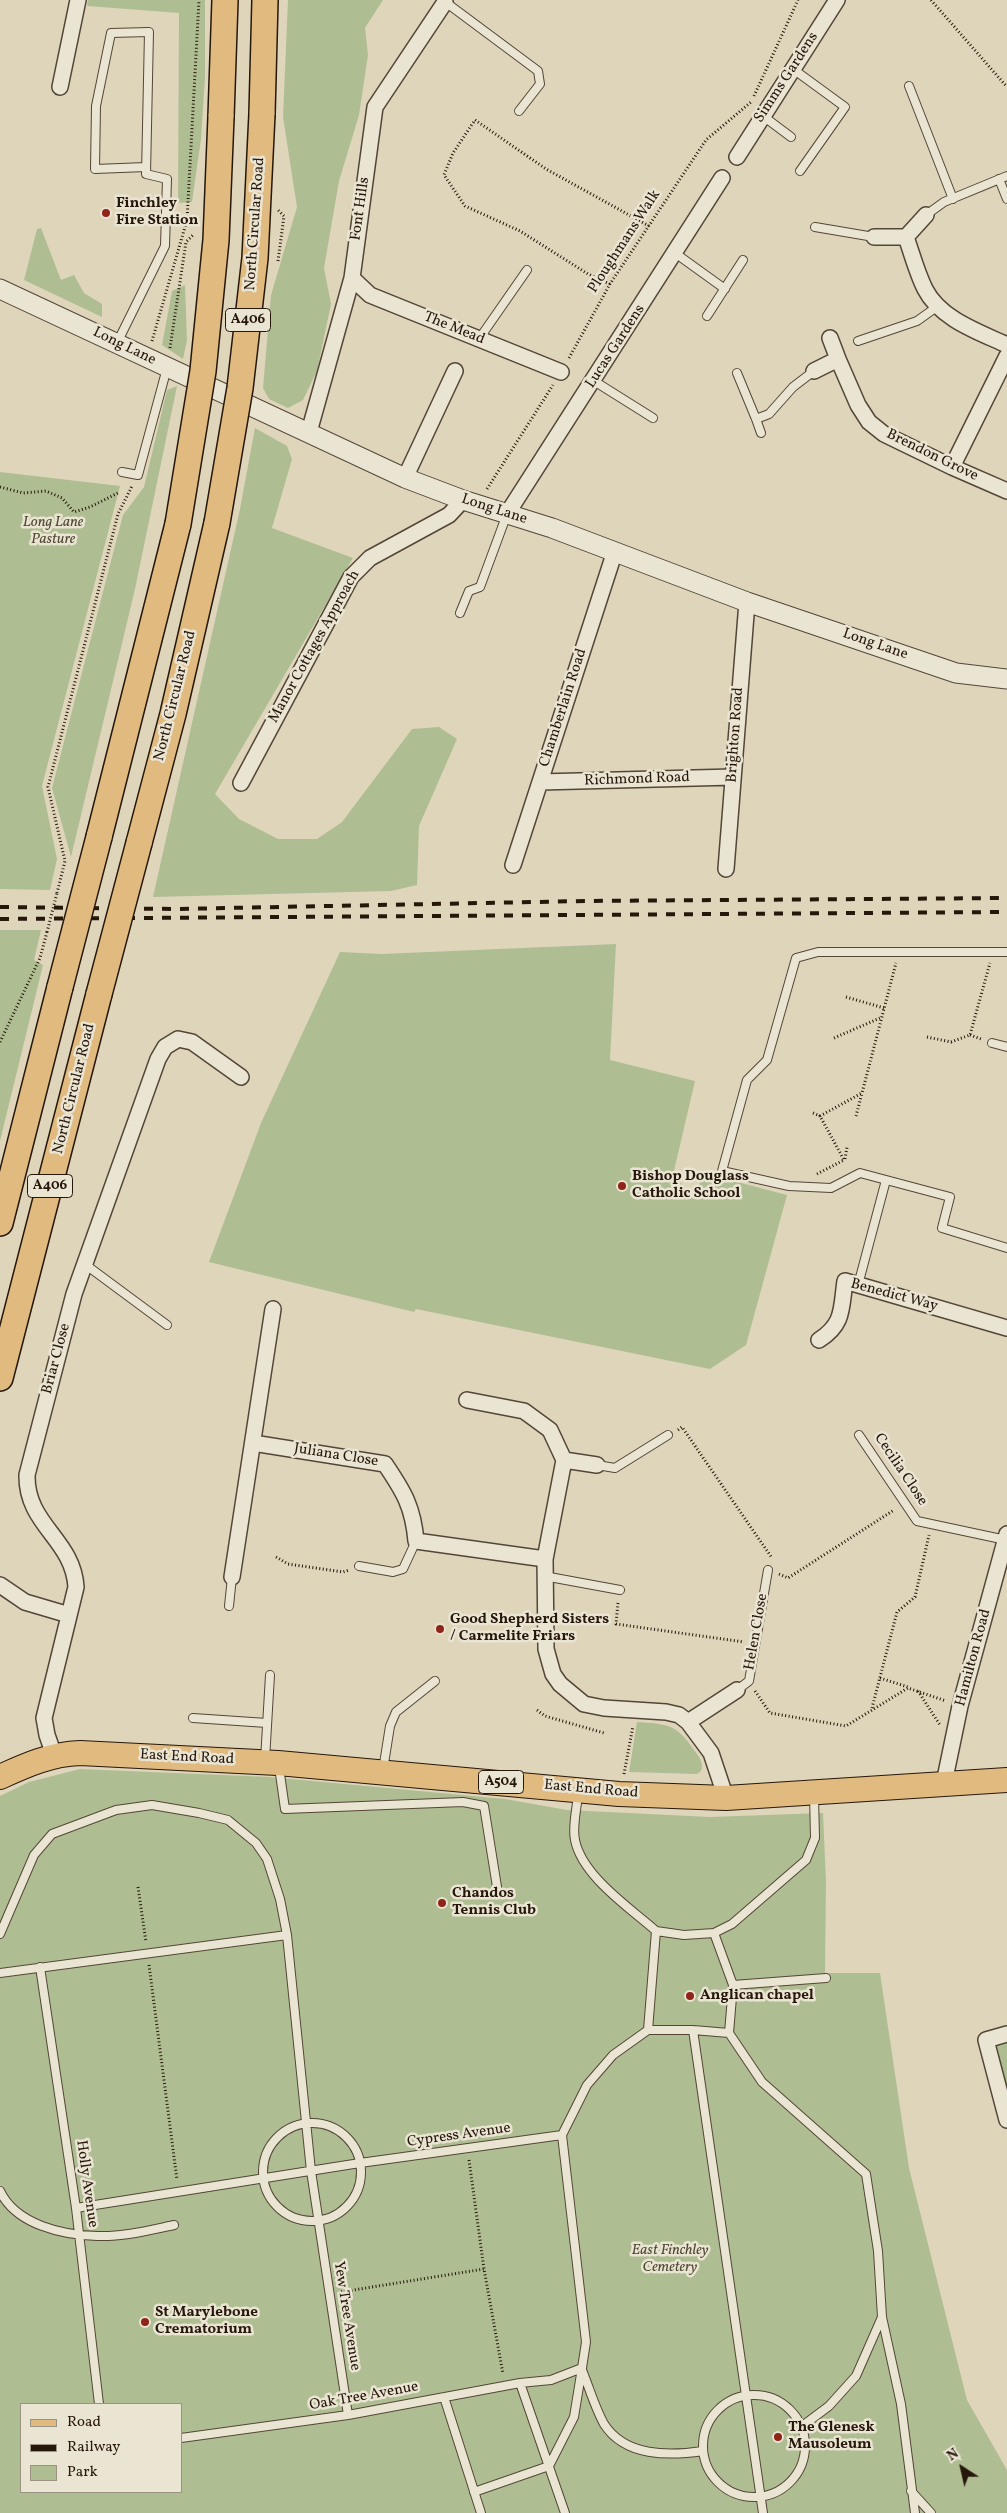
<!DOCTYPE html>
<style>
body{margin:0}
#map{position:relative;width:1007px;height:2513px;overflow:hidden;background:#dfd5bb;font-family:Vollkorn,serif}
canvas{display:block}
.legend{position:absolute;left:20px;top:2403px;width:162px;height:90px;box-sizing:border-box;background:#eae4d3;border:1px solid #9c9283;margin:0;padding:6px 9px;list-style:none;font-size:15px;color:#26170b}
.legend li{display:flex;align-items:center;gap:10px;height:25px}
.legend b{width:25px;border:1px solid #9c9283}
.north{position:absolute;left:937px;top:2443px;width:50px;height:50px;-webkit-text-stroke:4px #eae4d3;paint-order:stroke;rotate:325deg;font-size:14px;font-weight:700;line-height:20px;text-align:center;color:#26170b}
.north::after{content:'';display:block;margin:auto;width:18px;height:22px;background:#26170b;clip-path:polygon(50% 0,100% 100%,50% 72%,0 100%)}
</style>
<div id="map">
<canvas width="1007" height="2513"></canvas>
<ul class="legend">
<li><b style="height:6px;background:#e0ba7e"></b>Road</li>
<li><b style="height:6px;background:#26170b"></b>Railway</li>
<li><b style="height:14px;background:#afbe92"></b>Park</li>
</ul>
<div class="north">N</div>
</div>
<script>
const ctx = document.querySelector('canvas').getContext('2d');
ctx.lineJoin = 'round';
function paint(path, color) {
  ctx.fillStyle = color;
  ctx.fill(path, 'evenodd');
}
function trace(path, color, width, dash) {
  ctx.strokeStyle = color;
  ctx.lineWidth = width;
  ctx.lineCap = dash ? 'butt' : 'round';
  ctx.setLineDash(dash || []);
  ctx.stroke(path);
}
function label(font, color, halo, rows, align = 'center') {
  ctx.font = font + ' Vollkorn,serif';
  ctx.lineWidth = 5;
  ctx.setLineDash([]);
  ctx.textBaseline = 'middle';
  ctx.strokeStyle = halo;
  ctx.fillStyle = color;
  for (const [text, x, y, turn = 0] of rows) {
    ctx.save();
    ctx.translate(x, y);
    ctx.rotate((+turn || 0) * Math.PI / 180);
    ctx.textAlign = isNaN(turn) ? turn : align;
    if (halo) ctx.strokeText(text, 0, 0);
    ctx.fillText(text, 0, 0);
    ctx.restore();
  }
}
paint(new Path2D(`
 M 88,0 L 205,0 L 205,77 L 201,139 L 192,202 L 178,203 L 179,13 L 87,6 Z
 M 288,0 L 383,0 L 365,28 L 368,55 L 359,115 L 339,181 L 324,268 L 331,304 L 317,371 L 303,400 L 288,408 L 269,399 L 263,388 L 271,295 L 297,207 L 283,117 Z
 M 41,228 L 61,280 L 74,275 L 84,293 L 102,304 L 102,317 L 24,280 L 37,229 Z
 M 185,285 L 187,340 L 183,359 L 162,345 L 172,291 Z
 M 177,386 L 135,589 L 71,857 L 52,788 L 123,515 L 144,487 L 167,390 Z
 M 255,428 L 287,446 L 292,459 L 272,528 L 353,558 L 215,794 L 239,819 L 278,839 L 317,839 L 342,822 L 412,729 L 439,727 L 457,739 L 419,826 L 417,885 L 391,891 L 153,897 L 240,509 Z
 M 0,472 L 120,486 L 42,786 L 57,859 L 50,890 L 0,889 Z
 M 0,930 L 41,930 L 34,960 L 43,965 L 0,1141 Z
 M 616,944 L 610,1060 L 695,1081 L 673,1175 L 695,1198 L 703,1173 L 787,1195 L 746,1345 L 710,1369 L 416,1309 L 414,1312 L 209,1262 L 261,1123 L 340,952 L 382,954 Z
 M 637,1722 C 667,1724 677,1724 694,1750 C 699,1757 704,1763 701,1771 L 697,1774 L 629,1772 Z
 M 80,1769 L 270,1777 L 505,1799 L 567,1810 L 710,1817 L 823,1813 L 826,1881 L 825,1973 L 880,1973 L 909,2168 L 967,2400 L 1007,2470 L 1007,2513 L 0,2513 L 0,1796 L 29,1782 ZM 21,2404 L 181,2404 L 181,2492 L 21,2492 Z
 M 1007,2034 L 1007,2120 L 986,2040 Z`), '#afbe92');
const service = new Path2D(`
 M 444,1 L 538,71 L 540,84 L 519,111
 M 793,69 L 845,107 L 800,171
 M 909,86 L 953,199
 M 763,116 L 791,137
 M 999,179 L 1007,199
 M 926,215 L 944,202 L 1007,176
 M 815,227 L 874,237
 M 675,253 L 725,289
 M 707,316 L 743,260
 M 479,339 L 527,270
 M 858,341 L 917,321 L 938,306
 M 117,343 L 165,246 L 167,179 L 146,174 L 149,32 L 111,33 L 96,106 L 95,169 L 146,167
 M 737,373 L 756,419 L 769,414 L 793,387 L 814,371
 M 594,381 L 653,418
 M 756,419 L 761,433
 M 122,472 L 138,475 L 167,368
 M 460,613 L 469,591 L 480,587 L 507,514
 M 1007,952 L 818,952 L 796,958 L 767,1060 L 747,1080 L 722,1171 L 789,1186 L 831,1188 L 860,1173 L 950,1197 L 942,1228 L 1007,1248
 M 992,1043 L 1007,1047
 M 86,1265 L 167,1325
 M 858,1285 L 886,1180
 M 859,1435 L 917,1521 L 1006,1540
 M 597,1465 L 615,1468 L 668,1435
 M 359,1566 L 393,1572 L 403,1569 L 416,1541
 M 544,1576 L 620,1590
 M 229,1606 L 232,1577
 M 737,1690 L 749,1681 L 768,1570
 M 193,1718 L 267,1723
 M 265,1760 L 270,1675
 M 279,1767 L 285,1809 L 463,1802 L 484,1806 L 498,1893
 M 383,1770 L 390,1726 L 396,1712 L 435,1681
 M 578,1794 C 577,1808 572,1827 575,1840 C 582,1876 630,1908 656,1931
 M 0,1934 L 34,1855 L 52,1834 L 116,1810 L 152,1805 L 199,1813 L 228,1820 L 256,1843 L 267,1859 L 280,1899 L 287,1935 L 311,2171 L 348,2415
 M 40,1967 L 76,2208 L 99,2404
 M 0,1973 L 287,1935
 M 733,1985 L 826,1978
 M 648,2030 L 693,2030 L 729,2033 L 733,1985 L 714,1933 L 732,1924 L 806,1860 L 815,1838 L 814,1795
 M 693,2030 L 763,2513
 M 729,2033 L 762,2082 L 866,2174 L 878,2251 L 882,2317 L 901,2404 L 915,2513
 M263 2172a49 49 0 1 1 98 0a49 49 0 1 1-98 0Z
 M 0,2191 C 16,2225 63,2235 97,2236 C 123,2237 150,2230 174,2225
 M 76,2208 L 360,2163 L 562,2135
 M 582,2370 C 589,2387 595,2408 604,2424 C 625,2457 669,2456 703,2451
 M 520,2383 L 565,2513
 M703 2446a51 51 0 1 1 102 0a51 51 0 1 1-102 0Z
 M 444,2397 L 481,2513
 M 801,2427 L 829,2406 L 856,2376 L 882,2317
 M 181,2438 L 348,2415 L 520,2383 L 551,2380 L 582,2368 L 586,2342 L 562,2135 L 587,2085 L 613,2055 L 648,2030 L 656,1931 L 684,1935 L 714,1933
 M 911,2491 L 931,2513
 M 474,2492 L 549,2466 L 574,2417 L 582,2368`);
const minor = new Path2D(`
 M 60,87 L 78,0
 M 737,157 L 837,0
 M 874,237 L 906,237 L 926,215
 M 906,237 C 912,254 917,273 925,289 C 940,319 979,332 1007,345
 M 352,278 L 370,295 L 561,372
 M 830,338 L 838,359
 M 814,371 L 838,359 L 858,405 L 869,422 L 884,434 L 952,467 L 1007,491
 M 309,432 L 352,278 L 375,107 L 445,2
 M 952,467 L 1007,356
 M 405,478 L 455,371
 M 507,514 L 722,178
 M 540,782 L 733,777
 M 241,783 L 351,577 L 370,558 L 449,515 L 463,500
 M 513,865 L 615,551
 M 726,869 L 747,602
 M 819,1340 C 844,1324 841,1309 845,1281 L 1007,1328
 M 467,1400 L 524,1411 L 550,1430 L 564,1460
 M 253,1443 L 385,1464 C 404,1492 413,1507 416,1541 L 545,1559
 M 564,1460 L 545,1559 L 546,1649 L 553,1674 L 560,1684 L 584,1704 L 604,1708 L 666,1712 L 679,1715 L 688,1722 L 711,1753 L 726,1798
 M 564,1460 L 597,1465
 M 232,1577 L 273,1309
 M 0,1585 L 25,1602 L 69,1615
 M 688,1722 L 737,1690
 M 54,1755 L 47,1735 L 44,1718 L 76,1587 C 73,1539 26,1525 27,1475 L 74,1294 L 158,1059 L 165,1047 L 178,1039 L 192,1042 L 241,1077
 M 944,1783 L 960,1706 L 1007,1534
 M 1007,2034 L 986,2040 L 1007,2120`);
const tertiary = new Path2D(`
 M 0,289 L 405,478 L 463,500 L 552,528 L 747,602 L 956,673 L 1007,679`);
const primary = new Path2D(`
 M 0,1777 C 26,1765 51,1754 80,1753 L 278,1763 L 619,1794 L 726,1798 L 1007,1780`);
const trunk = new Path2D(`
 M 262,114 L 265,0
 M 221,117 L 225,0
 M 99,837 L 178,524
 M 139,843 L 173,714 L 217,523
 M 0,1223 L 60,987
 M 0,1378 L 99,994`);
trace(service, '#544637', 10);
trace(minor, '#544637', 18);
trace(tertiary, '#544637', 21);
trace(primary, '#26170b', 26);
trace(trunk, '#26170b', 28);
trace(new Path2D(`
 M 931,0 L 1007,87
 M 754,96 L 798,0
 M 278,261 L 284,216 L 278,210
 M 610,284 L 588,274 L 520,231 L 465,206 L 444,175 L 453,153 L 475,120 L 546,169 L 649,226
 M 152,341 L 187,220 L 199,0
 M 170,348 L 186,242 L 194,234
 M 569,358 L 610,284 L 706,140 L 751,102
 M 0,487 L 23,493 L 46,491 L 62,498 L 74,512 L 90,507 L 118,493
 M 487,489 L 553,385
 M 57,893 L 65,861 L 48,787 L 118,514 L 132,486
 M 846,997 L 884,1008
 M 970,1035 L 981,1039
 M 927,1037 L 951,1042 L 970,1035 L 990,963
 M 834,1038 L 880,1018
 M 0,1042 L 40,958 L 47,932
 M 813,1113 L 820,1116
 M 856,1116 L 862,1093
 M 845,1159 L 847,1147
 M 817,1174 L 844,1160 L 820,1116 L 862,1093 L 896,963
 M 678,1430 L 682,1427 L 772,1558
 M 276,1557 L 288,1564 L 343,1572 L 349,1570
 M 779,1574 L 788,1578 L 894,1510
 M 618,1603 L 616,1624 L 744,1642
 M 880,1678 L 908,1687
 M 755,1691 L 770,1713 L 846,1726 L 908,1688 L 946,1701
 M 918,1691 L 940,1725
 M 872,1708 L 897,1612 L 915,1597 L 929,1535
 M 537,1710 L 545,1716 L 604,1733
 M 624,1774 L 633,1726
 M 138,1887 L 146,1942
 M 149,1965 L 177,2180
 M 469,2160 L 484,2269 L 503,2374
 M 341,2292 L 484,2269`), '#26170b', 3, [1, 2.5]);
trace(service, '#eae4d3', 8);
trace(minor, '#eae4d3', 15);
trace(tertiary, '#eae4d3', 19);
trace(primary, '#e0ba7e', 24);
trace(trunk, '#e0ba7e', 25);
trace(new Path2D(`
 M 0,907 L 175,909 L 585,901 L 1007,898
 M 0,919 L 1007,912`), '#26170b', 4, [9, 9]);
const trunkBridge = new Path2D(`
 M 217,523 L 240,388 L 255,258 L 262,114
 M 178,524 L 203,371 L 216,240 L 221,117
 M 60,987 L 99,837
 M 99,994 L 139,843`);
trace(trunkBridge, '#26170b', 28, []);
trace(new Path2D(`
 M 47,932 L 57,893`), '#26170b', 3, [1, 2.5]);
trace(trunkBridge, '#e0ba7e', 25);
for (const [x, y, r, color] of [
 [106,213,5,"#8f2418"],
 [622,1186,5,"#8f2418"],
 [440,1629,5,"#8f2418"],
 [442,1903,5,"#8f2418"],
 [690,1996,5,"#8f2418"],
 [145,2322,5,"#8f2418"],
 [778,2437,5,"#8f2418"]
]) {
  const dot = new Path2D();
  dot.arc(x, y, r, 0, 2 * Math.PI);
  ctx.fillStyle = color;
  ctx.fill(dot);
  trace(dot, '#eae4d3', 2);
}
for (const [x, y, w] of [
 [248,320,45],
 [50,1186,45],
 [501,1782,45]
]) {
  const box = new Path2D();
  box.roundRect(x - w / 2, y - 11.5, w, 23, 4);
  ctx.fillStyle = '#eae4d3';
  ctx.fill(box);
  trace(box, '#26170b', 1);
}
label('bold 14px', '#26170b', null, [
 ["A406",248,320],
 ["A406",50,1186],
 ["A504",501,1782]
]);
label('15px', '#26170b', '#eae4d3', [
 ["Simms Gardens",787,78,-57],
 ["Font Hills",361,209,-82],
 ["North Circular Road",256,224,-86],
 ["Ploughmans Walk",625,242,-57],
 ["The Mead",454,329,22],
 ["Long Lane",124,347,26],
 ["Lucas Gardens",616,347,-57],
 ["Brendon Grove",932,456,26],
 ["Long Lane",494,510,18],
 ["Long Lane",875,645,19],
 ["Manor Cottages Approach",315,647,-61],
 ["North Circular Road",176,696,-76],
 ["Chamberlain Road",564,708,-72],
 ["Brighton Road",736,735,-86],
 ["Richmond Road",637,780,-2],
 ["North Circular Road",75,1089,-76],
 ["Benedict Way",894,1296,15],
 ["Briar Close",57,1359,-75],
 ["Juliana Close",336,1456,9],
 ["Cecilia Close",900,1470,56],
 ["Helen Close",757,1632,-80],
 ["Hamilton Road",974,1658,-75],
 ["East End Road",187,1758,3],
 ["East End Road",591,1790,5],
 ["Cypress Avenue",459,2136,-8],
 ["Holly Avenue",86,2184,82],
 ["Yew Tree Avenue",346,2316,81],
 ["Oak Tree Avenue",364,2397,-10]
]);
label('bold 15px', '#26170b', '#eae4d3', [
 ["Finchley",116,204],
 ["Fire Station",116,221],
 ["Bishop Douglass",632,1177],
 ["Catholic School",632,1194],
 ["Good Shepherd Sisters",450,1620],
 ["/ Carmelite Friars",450,1637],
 ["Chandos",452,1894],
 ["Tennis Club",452,1911],
 ["Anglican chapel",700,1996],
 ["St Marylebone",155,2313],
 ["Crematorium",155,2330],
 ["The Glenesk",788,2428],
 ["Mausoleum",788,2445]
], 'left');
label('italic 15px', '#4f4934', '#eae4d3', [
 ["Long Lane",53,523],
 ["Pasture",53,540],
 ["East Finchley",670,2251],
 ["Cemetery",670,2268]
]);
</script>
